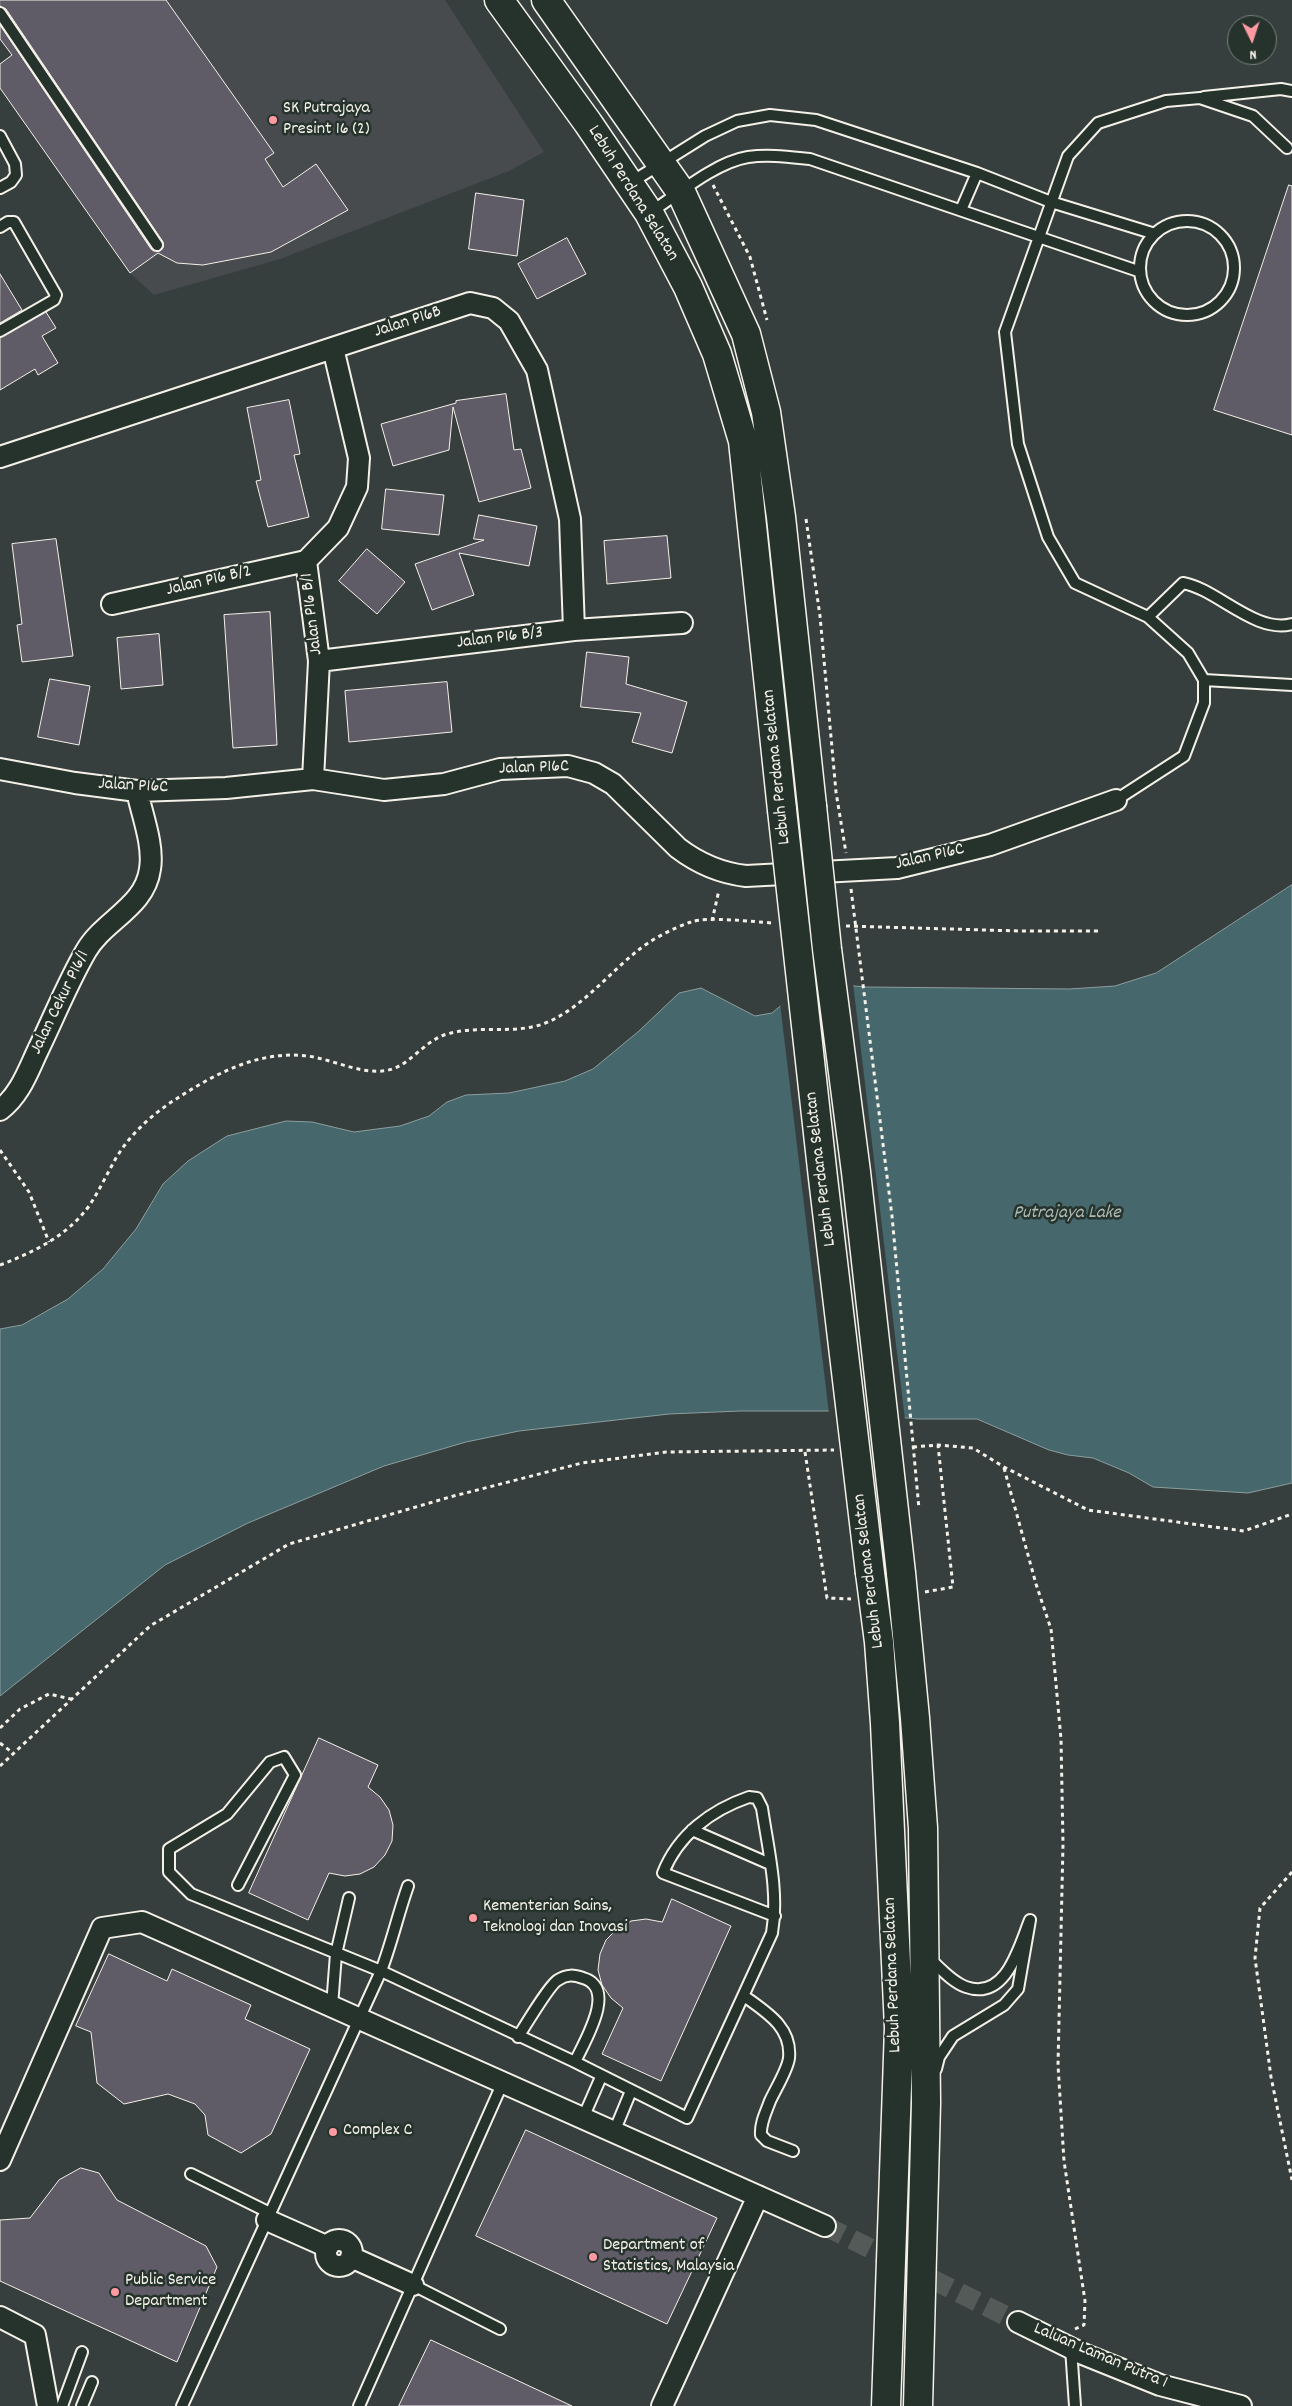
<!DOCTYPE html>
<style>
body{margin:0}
#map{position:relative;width:1292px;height:2406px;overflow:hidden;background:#373f3e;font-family:Dekko,sans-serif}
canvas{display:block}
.north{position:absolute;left:1227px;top:15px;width:50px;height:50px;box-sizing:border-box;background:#26332d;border:1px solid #787f78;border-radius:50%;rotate:176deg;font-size:14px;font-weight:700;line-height:20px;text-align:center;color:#f4f1e8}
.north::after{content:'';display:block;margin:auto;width:18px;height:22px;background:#ff9aa2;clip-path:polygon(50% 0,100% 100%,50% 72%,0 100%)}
</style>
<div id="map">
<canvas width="1292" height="2406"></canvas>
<div class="north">N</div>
</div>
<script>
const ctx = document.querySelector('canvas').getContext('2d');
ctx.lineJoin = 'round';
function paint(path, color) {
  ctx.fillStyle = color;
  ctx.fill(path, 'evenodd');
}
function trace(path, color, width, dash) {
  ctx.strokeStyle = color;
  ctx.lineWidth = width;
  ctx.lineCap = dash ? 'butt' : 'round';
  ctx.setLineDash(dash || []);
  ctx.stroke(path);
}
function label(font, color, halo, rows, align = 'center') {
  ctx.font = font + ' Dekko,sans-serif';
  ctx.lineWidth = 5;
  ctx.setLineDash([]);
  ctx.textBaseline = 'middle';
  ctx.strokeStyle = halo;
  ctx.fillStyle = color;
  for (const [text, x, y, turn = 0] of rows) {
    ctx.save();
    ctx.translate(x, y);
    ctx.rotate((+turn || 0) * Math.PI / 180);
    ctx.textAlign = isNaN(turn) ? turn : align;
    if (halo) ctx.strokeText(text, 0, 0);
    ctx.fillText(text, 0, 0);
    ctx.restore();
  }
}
paint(new Path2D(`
 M 0,0 L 445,0 L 544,152 L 509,171 L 280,259 L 154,295 L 130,273 L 0,88 L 0,64 L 12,55 L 0,39 Z`), '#474b4d');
const water = new Path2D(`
 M 1292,885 L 1292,1483 L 1248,1493 L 1153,1487 L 1129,1473 L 1093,1458 L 1068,1455 L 1049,1450 L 977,1419 L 918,1419 L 830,1411 L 740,1411 L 669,1414 L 519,1431 L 466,1442 L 384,1466 L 248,1523 L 165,1565 L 0,1696 L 0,1329 L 22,1325 L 68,1299 L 103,1269 L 136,1229 L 163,1184 L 188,1161 L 227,1136 L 286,1121 L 312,1122 L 354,1132 L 400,1126 L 429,1116 L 447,1102 L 466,1095 L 509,1093 L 565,1081 L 593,1069 L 639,1031 L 679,993 L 701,988 L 755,1016 L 772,1013 L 809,982 L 866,987 L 1069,989 L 1115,986 L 1156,973 Z`);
paint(water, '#46676c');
trace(water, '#8c9e9e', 1);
paint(new Path2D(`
 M 809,980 L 853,983 L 905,1420 L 829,1414 L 780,1003 Z`), '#373f3e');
const building = new Path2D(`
 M 0,0 L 166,0 L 274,153 L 265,159 L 283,187 L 316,164 L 348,210 L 271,252 L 203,265 L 177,263 L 158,253 L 130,273 L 0,88 L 0,64 L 12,55 L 0,39 L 0,25 L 151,249 L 154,251 L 160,251 L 163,248 L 163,242 L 6,9 L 0,6 Z
 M 1289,185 L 1292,186 L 1292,435 L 1214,410 Z
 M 476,193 L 524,200 L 517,256 L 469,249 Z
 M 567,238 L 586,274 L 537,299 L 518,264 Z
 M 0,274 L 22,310 L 0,323 Z
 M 46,312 L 56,328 L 42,336 L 58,363 L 38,375 L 35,369 L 0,390 L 0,338 Z
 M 506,394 L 514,450 L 521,449 L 531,488 L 479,502 L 453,407 L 449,450 L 393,466 L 381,424 L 456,403 L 456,401 Z
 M 289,400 L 300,454 L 294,455 L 309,517 L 268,527 L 256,481 L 261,480 L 247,408 Z
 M 386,489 L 444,495 L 439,535 L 382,529 Z
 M 479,515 L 537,526 L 529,566 L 459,553 L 474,595 L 432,610 L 415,564 L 484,540 L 474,539 Z
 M 667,536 L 671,578 L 607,584 L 604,541 Z
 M 56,539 L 73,656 L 22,662 L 17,625 L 22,624 L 12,544 Z
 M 367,549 L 405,582 L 377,614 L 339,581 Z
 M 270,612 L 277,745 L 233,748 L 224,615 Z
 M 159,634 L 163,685 L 121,689 L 117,638 Z
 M 587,652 L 629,657 L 626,684 L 687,702 L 672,753 L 632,742 L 641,713 L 581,707 Z
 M 50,679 L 90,686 L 79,745 L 38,737 Z
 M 447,682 L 452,732 L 349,742 L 345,691 Z
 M 319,1738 L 378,1765 L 368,1787 L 380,1797 L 389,1810 L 393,1825 L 392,1841 L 385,1855 L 374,1867 L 360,1874 L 345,1876 L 329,1873 L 308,1920 L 249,1893 Z
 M 672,1899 L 731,1926 L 661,2081 L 602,2054 L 623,2008 L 611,1998 L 602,1985 L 598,1970 L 600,1954 L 606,1940 L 617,1929 L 631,1921 L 646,1919 L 662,1922 Z
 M 109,1954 L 167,1981 L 172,1969 L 251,2005 L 245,2019 L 310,2049 L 271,2134 L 241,2153 L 208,2135 L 205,2115 L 195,2104 L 168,2094 L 124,2104 L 97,2083 L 91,2032 L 76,2026 Z
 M 526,2130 L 717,2218 L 667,2324 L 476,2236 Z
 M 81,2168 L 99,2173 L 117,2200 L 206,2246 L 217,2267 L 177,2362 L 0,2281 L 0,2220 L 30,2218 L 59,2180 Z
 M 431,2340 L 572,2406 L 399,2406 Z`);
paint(building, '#605c67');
trace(building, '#f4f1e8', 1);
trace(new Path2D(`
 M 825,2226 L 1018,2322`), '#535a58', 20, [20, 10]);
const lane = new Path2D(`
 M 0,13 L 157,245
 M 1204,97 L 1281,89 L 1292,91
 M 0,136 L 15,164 L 16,175 L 11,182 L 0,188
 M 630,183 L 705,136 L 737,121 L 770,115 L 816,120 L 977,173 L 1051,202 L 1152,233
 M 961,210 L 977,173
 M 651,212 C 678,194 716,162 748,157 C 769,154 790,157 810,159 L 1138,271
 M1140 268a47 47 0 1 1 94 0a47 47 0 1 1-94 0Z
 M 0,227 L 8,222 L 14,222 L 56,295 L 54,300 L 0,331
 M 1148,617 L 1183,583 C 1217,589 1255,634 1292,624
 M 1204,680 L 1292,685
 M 1116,800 L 1184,756 L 1204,703 L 1204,680 L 1188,653 L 1148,617 L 1075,583 L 1048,537 L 1018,444 L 1005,332 L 1068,156 L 1098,123 L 1166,101 L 1200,98 L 1253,116 L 1287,148
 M 692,1830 L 770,1864
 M 238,1885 L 295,1775 L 284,1757 L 270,1762 L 227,1814 L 169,1849 L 169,1872 L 191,1894 L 381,1971 L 575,2062 L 687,2118 L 772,1933 C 779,1892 768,1849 762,1808 L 757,1798 L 749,1797 C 711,1810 678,1835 663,1873 L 775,1916
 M 929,1958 C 940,1968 952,1982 966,1987 C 1006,2001 1019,1947 1030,1920 L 1018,1989 L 1004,2005 L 953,2036 L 939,2057 L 936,2069
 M 744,1996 C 766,2012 792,2027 789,2058 C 788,2069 775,2090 770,2101 C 766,2112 760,2123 761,2135 L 767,2141 L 793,2151
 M 332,2006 L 336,1954 L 349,1898
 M 518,2037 C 525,2026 550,1984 558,1980 C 567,1974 574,1975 583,1978 C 618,1988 584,2042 575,2062
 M 583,2118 L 601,2077
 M 614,2132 L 631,2091
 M 191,2174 L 270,2213
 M 413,2285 L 500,2329
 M 1071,2348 L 1075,2406
 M 62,2406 L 82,2352
 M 82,2406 L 92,2382
 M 182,2406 L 381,1971 C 392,1942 398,1914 408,1886
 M 359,2406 L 503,2082`);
const street = new Path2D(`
 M 0,457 L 470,303 L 493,308 L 509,321 L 537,370 L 570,519 L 574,630
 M 112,604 L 306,561
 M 319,661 L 574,630 L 682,623
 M 0,769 L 75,783 L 137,791 L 226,788 L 313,779 L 384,790 L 444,784 L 500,769 L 568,766 L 594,773 L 613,784 L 678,848 C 699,864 720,873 746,876 L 897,868 L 990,845 L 1116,800
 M 313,779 L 319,661 L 306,561 L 338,528 L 357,487 L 359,458 L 333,348
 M 0,1110 C 20,1095 28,1071 38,1050 C 54,1017 68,982 86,951 C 104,920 145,907 150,869 C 154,845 142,815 137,791
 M 0,2160 L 102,1928 L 142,1922 L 825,2226
 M 267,2220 L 328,2247
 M326 2253a13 13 0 1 1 26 0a13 13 0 1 1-26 0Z
 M 351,2257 L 413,2285
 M 0,2317 L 35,2335 L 48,2406
 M 1018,2322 L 1083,2354 L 1160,2385 L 1241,2406
 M 662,2406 L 758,2196`);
const secondary = new Path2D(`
 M 499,0 L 588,123 L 649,213 L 688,287 L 717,354 L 743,441 L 782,810
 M 546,0 L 681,192 L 746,334 L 766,412 L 781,517 L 812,806
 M 870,1573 L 879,1642 L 885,1723 L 899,2028 L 886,2406
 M 901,1573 L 915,1718 L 923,1828 L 926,2103 L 918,2406`);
trace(lane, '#f4f1e8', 14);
trace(street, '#f4f1e8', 24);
trace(secondary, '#f4f1e8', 31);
trace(new Path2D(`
 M 713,185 L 750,257 L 767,320
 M 806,519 L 820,616 L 836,792 L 846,853
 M 851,889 L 892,1216 L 919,1509
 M 712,921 L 719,890
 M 846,926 L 1019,931 L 1100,931
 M 0,1150 L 29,1192 L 49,1242
 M 0,1265 C 34,1252 67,1236 89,1206 C 99,1191 107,1174 116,1158 C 130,1135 150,1116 173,1101 C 213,1075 257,1050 307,1056 C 334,1059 368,1079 395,1068 C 412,1061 425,1042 444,1035 C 476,1024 511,1035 543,1024 C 580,1010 606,976 636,952 C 650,940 673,928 691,922 C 707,916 754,922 773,923
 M 913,1447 L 938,1445 L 973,1448 L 1004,1467 L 1088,1510 L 1244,1531 L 1292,1514
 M 805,1452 L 827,1598 L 851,1599
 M 1004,1468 L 1036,1584 L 1051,1629 L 1061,1739 L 1063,1844 L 1058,2065 L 1064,2161 L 1085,2301 L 1084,2325 L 1075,2329
 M 925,1592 L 953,1587 L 938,1445
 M 0,1728 L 20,1709 L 49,1694 L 71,1699
 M 0,1743 L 13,1753
 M 0,1766 L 150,1626 L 289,1544 L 450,1497 L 582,1463 L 666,1452 L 834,1450
 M 1292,1872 L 1260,1908 L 1255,1958 L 1271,2077 L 1292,2180`), '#f4f1e8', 3, [4, 4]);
trace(lane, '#26332d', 10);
trace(street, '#26332d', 20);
trace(secondary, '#26332d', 28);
const secondaryBridge = new Path2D(`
 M 812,806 L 827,949 L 856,1172 L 901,1573
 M 782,810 L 823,1178 L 870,1573`);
trace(secondaryBridge, '#f4f1e8', 31, []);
trace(secondaryBridge, '#26332d', 28);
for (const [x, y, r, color] of [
 [273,120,5,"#ff9aa2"],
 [473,1918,5,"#ff9aa2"],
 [333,2132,5,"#ff9aa2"],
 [593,2257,5,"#ff9aa2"],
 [115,2292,5,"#ff9aa2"]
]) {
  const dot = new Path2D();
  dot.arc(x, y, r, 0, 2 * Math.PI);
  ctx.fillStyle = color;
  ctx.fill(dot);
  trace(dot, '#26332d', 2);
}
label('18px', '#f4f1e8', '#26332d', [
 ["SK Putrajaya",283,110],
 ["Presint 16 (2)",283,131],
 ["Kementerian Sains,",483,1908],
 ["Teknologi dan Inovasi",483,1929],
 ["Complex C",343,2132],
 ["Department of",603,2247],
 ["Statistics, Malaysia",603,2268],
 ["Public Service",125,2282],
 ["Department",125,2303]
], 'left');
label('18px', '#f4f1e8', '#26332d', [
 ["Lebuh Perdana Selatan",632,194,58],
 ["Jalan P16B",408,323,-18],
 ["Jalan P16 B/2",209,582,-13],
 ["Jalan P16 B/1",313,614,-97],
 ["Jalan P16 B/3",500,639,-7],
 ["Lebuh Perdana Selatan",778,767,-96],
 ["Jalan P16C",534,769,-2],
 ["Jalan P16C",133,787,3],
 ["Jalan P16C",930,858,-13],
 ["Jalan Cekur P16/1",61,1003,-64],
 ["Lebuh Perdana Selatan",822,1169,-97],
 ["Lebuh Perdana Selatan",870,1571,-97],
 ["Lebuh Perdana Selatan",894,1975,-92],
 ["Laluan Laman Putra 1",1100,2357,23]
]);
label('italic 19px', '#aebab6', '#26332d', [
 ["Putrajaya Lake",1067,1214]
]);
</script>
